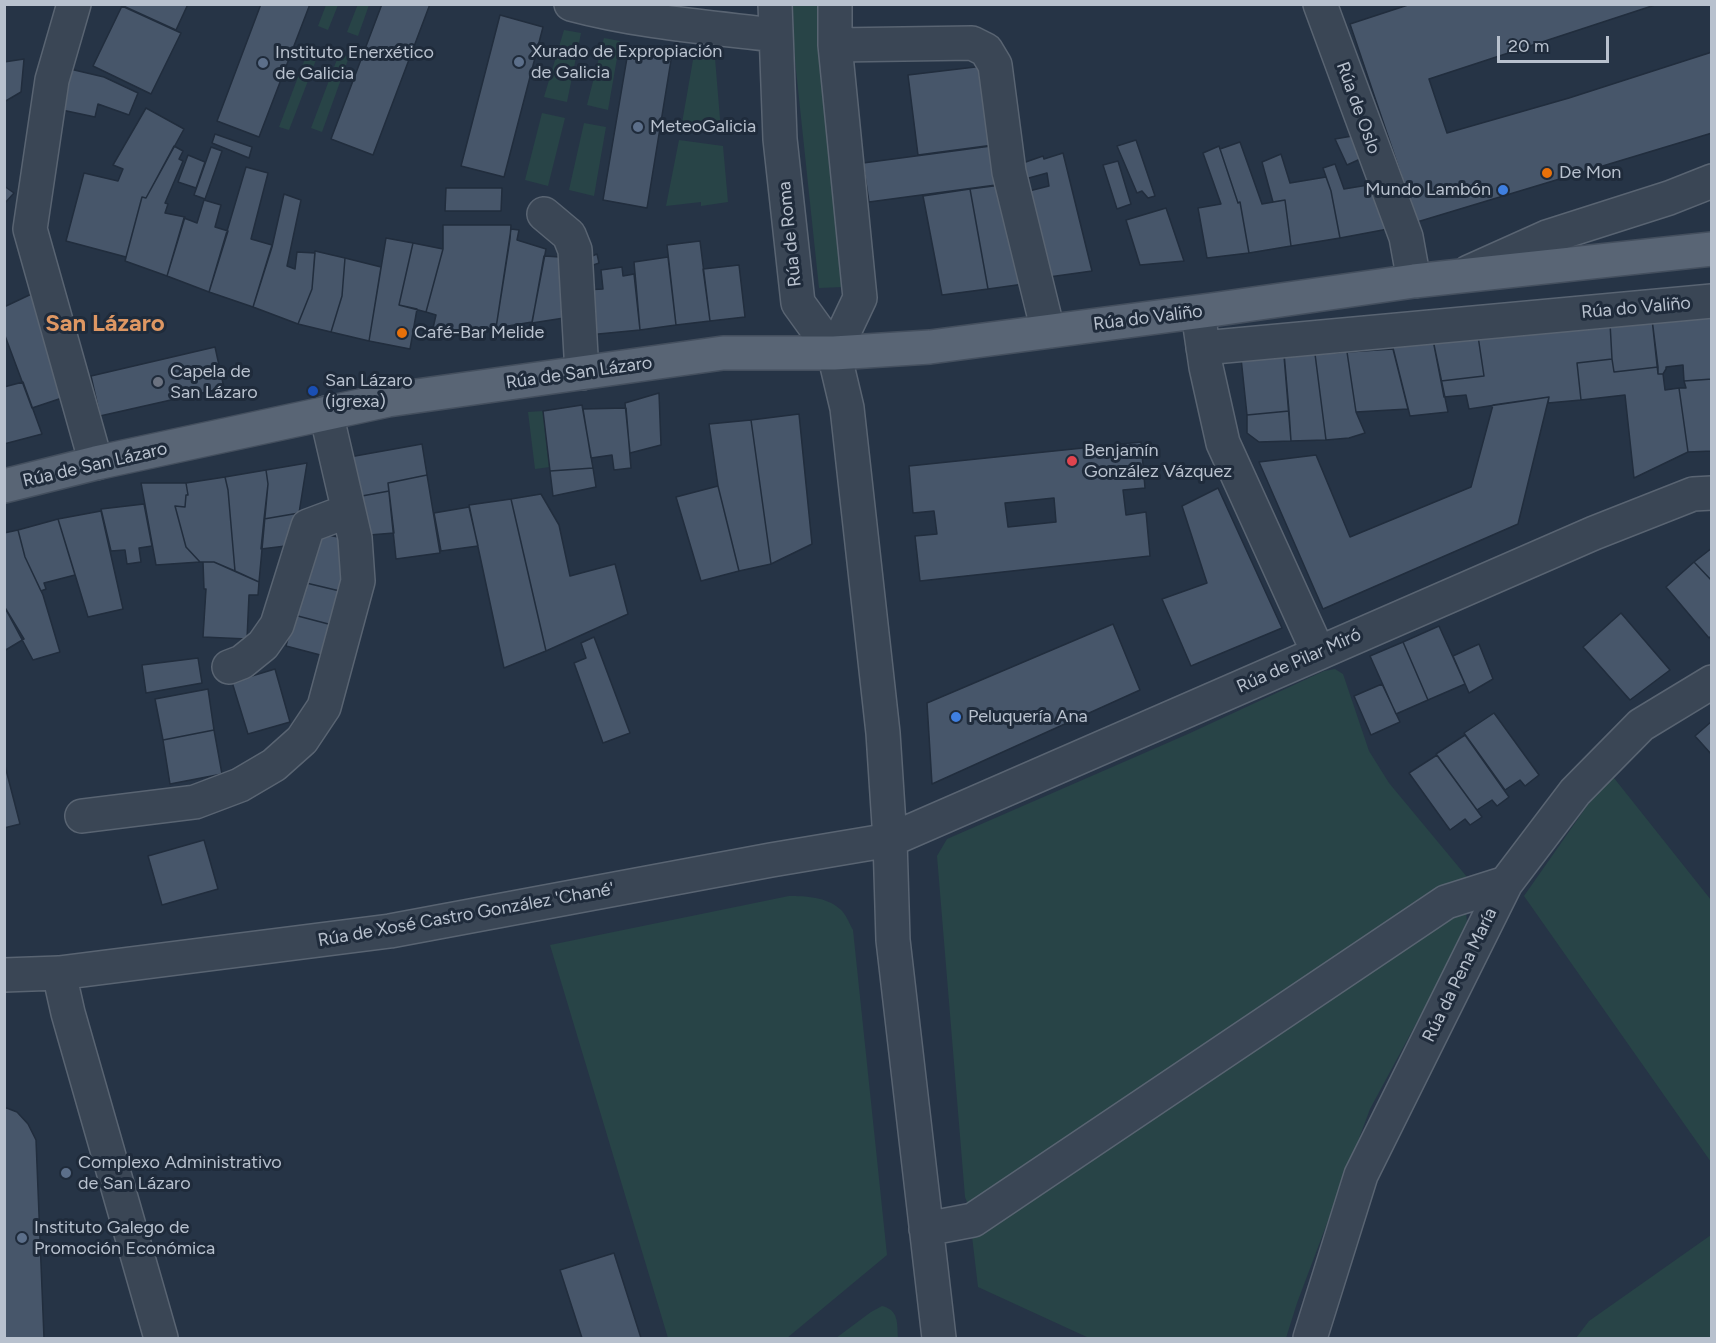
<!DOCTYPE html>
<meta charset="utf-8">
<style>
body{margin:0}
#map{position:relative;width:1716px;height:1343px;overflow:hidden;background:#263446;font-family:Figtree,sans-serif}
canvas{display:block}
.frame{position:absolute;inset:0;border:6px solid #b8c1ce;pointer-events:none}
.scale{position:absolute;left:1497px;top:36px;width:112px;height:27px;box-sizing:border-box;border:3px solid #b8c1ce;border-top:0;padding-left:8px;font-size:18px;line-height:21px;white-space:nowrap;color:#b8c1ce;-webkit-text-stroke:4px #1f2b3b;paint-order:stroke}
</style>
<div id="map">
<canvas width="1716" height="1343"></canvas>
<div class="frame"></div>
<div class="scale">20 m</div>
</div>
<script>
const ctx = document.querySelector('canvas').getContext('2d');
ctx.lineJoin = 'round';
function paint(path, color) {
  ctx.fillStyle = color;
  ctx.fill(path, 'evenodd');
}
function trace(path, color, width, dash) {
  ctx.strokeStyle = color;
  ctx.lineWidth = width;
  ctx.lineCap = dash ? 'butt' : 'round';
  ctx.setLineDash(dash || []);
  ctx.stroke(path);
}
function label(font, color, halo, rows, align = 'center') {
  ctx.font = font + ' Figtree,sans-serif';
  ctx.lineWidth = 6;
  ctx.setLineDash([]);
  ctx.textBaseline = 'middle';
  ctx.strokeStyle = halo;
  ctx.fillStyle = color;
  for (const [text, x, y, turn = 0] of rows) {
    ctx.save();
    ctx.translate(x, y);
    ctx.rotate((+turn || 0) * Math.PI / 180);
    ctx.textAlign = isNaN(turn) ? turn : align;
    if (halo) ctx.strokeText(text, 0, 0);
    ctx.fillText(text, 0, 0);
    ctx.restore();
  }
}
paint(new Path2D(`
 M 358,4 L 369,5 L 358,36 L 347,32 Z
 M 326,5 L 338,5 L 328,30 L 318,26 Z
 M 793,5 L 819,5 L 817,22 L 820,52 L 843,287 L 819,288 L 794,51 Z
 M 564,30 L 581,33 L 567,102 L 544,97 Z
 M 604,38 L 620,41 L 608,110 L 587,105 Z
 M 339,54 L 349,57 L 322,132 L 311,128 Z
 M 694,54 L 715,58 L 721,131 L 682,123 Z
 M 306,56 L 316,60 L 289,130 L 279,127 Z
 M 542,113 L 565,118 L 548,186 L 525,180 Z
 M 584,123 L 606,127 L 594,196 L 569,190 Z
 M 679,140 L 723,146 L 728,202 L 701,206 L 701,202 L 666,206 Z
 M 543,411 L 550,467 L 535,469 L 528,412 Z
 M 1335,669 L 1343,674 L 1369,751 L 1389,783 L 1467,877 L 980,1209 L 969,1207 L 965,1197 L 937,856 L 947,839 L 1188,734 L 1324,671 Z
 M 1610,773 L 1711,900 L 1711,1162 L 1524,896 Z
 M 789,896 C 805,896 827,897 840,909 C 846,914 849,923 853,930 L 887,1255 L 787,1338 L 668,1338 L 550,945 Z
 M 1466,911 L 1467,923 L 1453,955 L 1370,1109 L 1297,1303 L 1286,1338 L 1089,1338 L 978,1287 L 972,1236 L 1428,921 Z
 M 1711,1235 L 1711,1338 L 1576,1338 L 1589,1321 Z
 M 882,1306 C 899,1310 897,1323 898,1338 L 836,1338 L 871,1312 Z`), '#284447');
const building = new Path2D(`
 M 119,4 L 188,4 L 176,30 Z
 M 261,4 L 310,4 L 259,137 L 217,121 Z
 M 382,4 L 430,4 L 373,155 L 331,139 Z
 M 1411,4 L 1658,4 L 1429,79 L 1447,133 L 1569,98 L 1712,52 L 1712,133 L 1417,222 L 1350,24 Z
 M 122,6 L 181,33 L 151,94 L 93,66 Z
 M 500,15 L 543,27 L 504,177 L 461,166 Z
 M 629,46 L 672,54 L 647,208 L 603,200 Z
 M 24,59 L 21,92 L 4,102 L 4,62 Z
 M 992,65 L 1001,144 L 918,155 L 908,75 Z
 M 70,69 L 104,77 L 138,93 L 129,115 L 98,104 L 95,117 L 62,110 Z
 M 146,108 L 184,129 L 146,198 L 142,197 L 126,257 L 66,241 L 84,173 L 118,181 L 123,169 L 113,165 Z
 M 215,134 L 252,147 L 249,158 L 212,143 Z
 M 1358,135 L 1367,156 L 1347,165 L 1335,139 Z
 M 1136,140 L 1155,196 L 1148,198 L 1142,191 L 1137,193 L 1117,146 Z
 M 1240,142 L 1262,204 L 1285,200 L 1291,246 L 1249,253 L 1240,202 L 1238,203 L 1220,149 Z
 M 174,146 L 183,151 L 179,159 L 183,161 L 165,203 L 168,204 L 165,213 L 185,217 L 167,276 L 125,261 L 142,197 L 146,198 Z
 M 991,146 L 996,185 L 869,202 L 863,163 Z
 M 1219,146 L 1238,203 L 1240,202 L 1249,253 L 1207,258 L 1198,208 L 1221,204 L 1203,153 Z
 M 211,147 L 222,151 L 205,199 L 194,195 Z
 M 1063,153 L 1092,271 L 1049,277 L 1029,191 L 1049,186 L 1047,173 L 1025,179 L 1020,164 L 1043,156 L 1044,159 Z
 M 1281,154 L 1290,183 L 1326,177 L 1331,191 L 1340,238 L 1291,246 L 1285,200 L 1273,202 L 1262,162 Z
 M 188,155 L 205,162 L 196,188 L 178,182 Z
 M 1118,161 L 1131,204 L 1117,209 L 1103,165 Z
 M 1335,164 L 1344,189 L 1380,183 L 1388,229 L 1340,238 L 1331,191 L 1323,168 Z
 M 246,167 L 268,173 L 251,239 L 272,245 L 253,307 L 209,292 Z
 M 1001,185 L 1024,284 L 988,289 L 970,189 Z
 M 4,186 L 14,193 L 4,204 Z
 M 446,188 L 502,188 L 501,211 L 445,211 Z
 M 970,189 L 988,289 L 942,295 L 923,196 Z
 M 284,194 L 301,200 L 287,266 L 295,269 L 297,252 L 315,253 L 312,289 L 298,324 L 253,307 L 272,247 Z
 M 204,200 L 221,205 L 215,227 L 228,231 L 209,292 L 167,276 L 184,218 L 197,223 Z
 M 1166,208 L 1184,261 L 1140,265 L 1126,220 Z
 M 443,225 L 511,225 L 510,239 L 496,328 L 431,337 L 436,315 L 426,312 L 443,249 Z
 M 511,229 L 519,230 L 517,240 L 546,249 L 532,322 L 496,328 Z
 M 386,238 L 413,243 L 399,305 L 417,309 L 410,349 L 369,341 Z
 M 700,241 L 710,321 L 676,325 L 667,245 Z
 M 413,243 L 443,249 L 426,312 L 399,305 Z
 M 315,251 L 345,258 L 342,296 L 331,332 L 298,324 L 312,289 Z
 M 597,254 L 599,263 L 585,268 L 582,260 Z
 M 544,256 L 560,257 L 564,318 L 532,323 Z
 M 668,257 L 676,325 L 640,330 L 634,262 Z
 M 345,258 L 381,267 L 369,341 L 331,332 L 342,296 Z
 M 739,265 L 745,317 L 710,321 L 703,269 Z
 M 622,267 L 623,276 L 634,274 L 640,330 L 588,335 L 584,290 L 603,289 L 601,270 Z
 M 40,290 L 65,397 L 32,408 L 4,333 L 4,307 Z
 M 1712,314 L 1712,379 L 1684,381 L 1683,365 L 1666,367 L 1666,369 L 1663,374 L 1658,374 L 1652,319 Z
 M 1652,319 L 1658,367 L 1614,372 L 1612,359 L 1610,323 Z
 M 1610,323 L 1612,359 L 1577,363 L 1581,400 L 1548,403 L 1549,397 L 1469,409 L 1466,395 L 1444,397 L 1441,381 L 1484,376 L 1478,336 Z
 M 1478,336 L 1484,376 L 1441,381 L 1433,340 Z
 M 1433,340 L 1448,412 L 1410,416 L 1392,344 Z
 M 215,347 L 224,388 L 100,416 L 91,376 Z
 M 1393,349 L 1408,409 L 1356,412 L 1347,352 Z
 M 1347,352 L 1356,412 L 1365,433 L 1349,438 L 1326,440 L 1315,354 Z
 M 1284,353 L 1289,411 L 1247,415 L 1241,358 Z
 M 1315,354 L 1326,440 L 1291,441 L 1284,356 Z
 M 1612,359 L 1614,372 L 1658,367 L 1658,374 L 1663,374 L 1665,390 L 1679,388 L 1688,452 L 1634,478 L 1625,395 L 1581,400 L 1577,363 Z
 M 1712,379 L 1712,451 L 1688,452 L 1679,388 L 1686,388 L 1684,381 Z
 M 23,382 L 42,434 L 4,444 L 4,387 Z
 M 659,393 L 661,445 L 630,453 L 625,403 Z
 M 1549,397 L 1518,524 L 1323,609 L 1259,462 L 1316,455 L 1350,537 L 1471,487 L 1493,405 Z
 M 582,405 L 593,468 L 550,471 L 543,411 Z
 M 626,408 L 631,468 L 614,470 L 612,455 L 591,458 L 583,409 Z
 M 1289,411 L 1291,441 L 1259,442 L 1247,433 L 1247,415 Z
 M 799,414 L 812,544 L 771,564 L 751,420 Z
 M 751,420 L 771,564 L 739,571 L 718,486 L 709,424 Z
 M 1141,442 L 1145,488 L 1123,490 L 1126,515 L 1146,512 L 1150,556 L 920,581 L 915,536 L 937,534 L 934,511 L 913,513 L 909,466 ZM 1054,498 L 1056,522 L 1008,527 L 1005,503 Z
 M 422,444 L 427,475 L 388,483 L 389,491 L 351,498 L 344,458 Z
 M 307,463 L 299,513 L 264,519 L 268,484 L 266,470 Z
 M 593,468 L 596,487 L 553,496 L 550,471 Z
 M 266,470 L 268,484 L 259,582 L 235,571 L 228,490 L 225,477 Z
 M 427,475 L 440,553 L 396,559 L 388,483 Z
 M 225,477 L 228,490 L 235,571 L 214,562 L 200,562 L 186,547 L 175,506 L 185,507 L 186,495 L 188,495 L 186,483 Z
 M 141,483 L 186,483 L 188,495 L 186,495 L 185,507 L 175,506 L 186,547 L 200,562 L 156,565 Z
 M 718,486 L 739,571 L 701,581 L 676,497 Z
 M 1218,488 L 1282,628 L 1191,666 L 1162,599 L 1207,583 L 1182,506 Z
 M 389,491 L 394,533 L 357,536 L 351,498 Z
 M 541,494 L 559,525 L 570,576 L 615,564 L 628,614 L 546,651 L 511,499 Z
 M 511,499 L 546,651 L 504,668 L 469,505 Z
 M 144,504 L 152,546 L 139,548 L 141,562 L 127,564 L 125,550 L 111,551 L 101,509 Z
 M 469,507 L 478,546 L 441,551 L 434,513 Z
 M 101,511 L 123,609 L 88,617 L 58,519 Z
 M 299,513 L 294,545 L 261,549 L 264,519 Z
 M 58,519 L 75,575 L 44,583 L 46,589 L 41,591 L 25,557 L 18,530 Z
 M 18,530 L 25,557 L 43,595 L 60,652 L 33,660 L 4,606 L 4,533 Z
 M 313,532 L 348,539 L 344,592 L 302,582 Z
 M 1712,548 L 1712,581 L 1694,562 Z
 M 203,562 L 214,562 L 259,582 L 258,595 L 249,595 L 247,639 L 203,637 L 206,589 L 204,589 Z
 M 1694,562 L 1712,581 L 1712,635 L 1709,638 L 1666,587 Z
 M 302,582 L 344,592 L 336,626 L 294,615 Z
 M 4,606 L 24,639 L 4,651 Z
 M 1621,613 L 1670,670 L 1630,700 L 1583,647 Z
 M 294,615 L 336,626 L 328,657 L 286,646 Z
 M 1113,624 L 1140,690 L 932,784 L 927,703 Z
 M 1439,626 L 1465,684 L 1428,700 L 1403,642 Z
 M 594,637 L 630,733 L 603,743 L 574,663 L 586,658 L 581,643 Z
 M 1403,642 L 1428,700 L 1396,714 L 1370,656 Z
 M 1479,644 L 1493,679 L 1469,693 L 1453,656 Z
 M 198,658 L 202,683 L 146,693 L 142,665 Z
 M 275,669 L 290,722 L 248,734 L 232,682 Z
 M 1382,684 L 1400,722 L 1371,735 L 1354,696 Z
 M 208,689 L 214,730 L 163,740 L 155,699 Z
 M 1494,713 L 1539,775 L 1525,786 L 1520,780 L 1505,790 L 1464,733 Z
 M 1712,721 L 1712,755 L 1695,736 Z
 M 214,730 L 222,774 L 170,784 L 163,740 Z
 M 1465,735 L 1509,797 L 1497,806 L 1492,800 L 1477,810 L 1436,754 Z
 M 1437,755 L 1482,817 L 1470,825 L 1465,819 L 1450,830 L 1409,773 Z
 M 4,762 L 20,824 L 4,828 Z
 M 204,840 L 218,889 L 162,905 L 148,856 Z
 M 4,1107 L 17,1112 L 28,1124 L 36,1140 L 44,1338 L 4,1338 Z
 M 614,1253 L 641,1338 L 582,1338 L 560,1270 Z`);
paint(building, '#47566a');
trace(building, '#212d3d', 1.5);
const minor = new Path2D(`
 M 74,4 L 52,80 L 30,229 L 96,463
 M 571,4 C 638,22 706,27 775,35
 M 775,4 L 780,139 L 798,303 L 834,353 L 847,408 L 883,733 L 890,840 L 893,940 L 939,1338
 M 1320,4 L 1406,237 L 1414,281
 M 835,45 L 972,43 L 986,50 L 995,65 L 1009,172 L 1048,331
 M 544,214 L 569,235 L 575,250 L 582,373
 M 1469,272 L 1547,237 L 1669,198 L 1712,181
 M 1200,326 L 1206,367 L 1223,443 L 1318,652
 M 1203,348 L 1712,301
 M 834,353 L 860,298 L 835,45 L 835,4
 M 229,667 L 242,662 L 263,645 L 277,625 L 308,526 L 348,511
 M 82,816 L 195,802 L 240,785 L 274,765 L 302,740 L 324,707 L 358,581 L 355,538 L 326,413
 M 59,973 L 68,1013 L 161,1338
 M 4,975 L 59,973 L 390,931 L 771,860 L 890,840 L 1594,533 L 1693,494 L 1712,493
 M 926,1229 L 973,1220 L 1446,902 L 1506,883
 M 1310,1338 L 1361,1175 L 1506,883 L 1575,792 L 1641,725 L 1712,682`);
const major = new Path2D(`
 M 4,486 L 96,463 L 388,400 L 723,353 L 834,353 L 930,347 L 1211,310 L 1414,281 L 1712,249`);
trace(minor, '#596472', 36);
trace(major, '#444f5e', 36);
trace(minor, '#3a4655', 33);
trace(major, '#596575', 33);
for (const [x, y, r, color] of [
 [519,62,6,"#5c6f8a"],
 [263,63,6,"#5c6f8a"],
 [638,127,6,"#5c6f8a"],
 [1547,173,6,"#e8710a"],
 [1503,190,6,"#3f7fe0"],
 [402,333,6,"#e8710a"],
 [158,382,6,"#6b7280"],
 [313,391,6,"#1a4fb4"],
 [1072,461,6,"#e0444e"],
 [956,717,6,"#3f7fe0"],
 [66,1173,6,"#5c6f8a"],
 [22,1238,6,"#5c6f8a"]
]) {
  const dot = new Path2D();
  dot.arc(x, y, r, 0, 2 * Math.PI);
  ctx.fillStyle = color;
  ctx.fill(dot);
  trace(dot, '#1f2b3b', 2);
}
label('18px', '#b8c1ce', '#1f2b3b', [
 ["Xurado de Expropiación",531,52],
 ["de Galicia",531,73],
 ["Instituto Enerxético",275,53],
 ["de Galicia",275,74],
 ["MeteoGalicia",650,127],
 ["De Mon",1559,173],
 ["Mundo Lambón",1491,190,"right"],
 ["Café-Bar Melide",414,333],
 ["Capela de",170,372],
 ["San Lázaro",170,393],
 ["San Lázaro",325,381],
 ["(igrexa)",325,402],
 ["Benjamín",1084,451],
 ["González Vázquez",1084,472],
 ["Peluquería Ana",968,717],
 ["Complexo Administrativo",78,1163],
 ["de San Lázaro",78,1184],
 ["Instituto Galego de",34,1228],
 ["Promoción Económica",34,1249]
], 'left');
label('18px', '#b8c1ce', '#1f2b3b', [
 ["Rúa de Oslo",1358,108,70],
 ["Rúa de Roma",790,234,-96],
 ["Rúa do Valiño",1636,308,-5],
 ["Rúa do Valiño",1148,318,-7],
 ["Rúa de San Lázaro",579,373,-8],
 ["Rúa de San Lázaro",95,465,-13],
 ["Rúa de Pilar Miró",1299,661,-24],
 ["Rúa de Xosé Castro González 'Chané'",466,915,-10],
 ["Rúa da Pena María",1460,975,-64]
]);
label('bold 24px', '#de9763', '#1f2b3b', [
 ["San Lázaro",105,324]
]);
</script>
